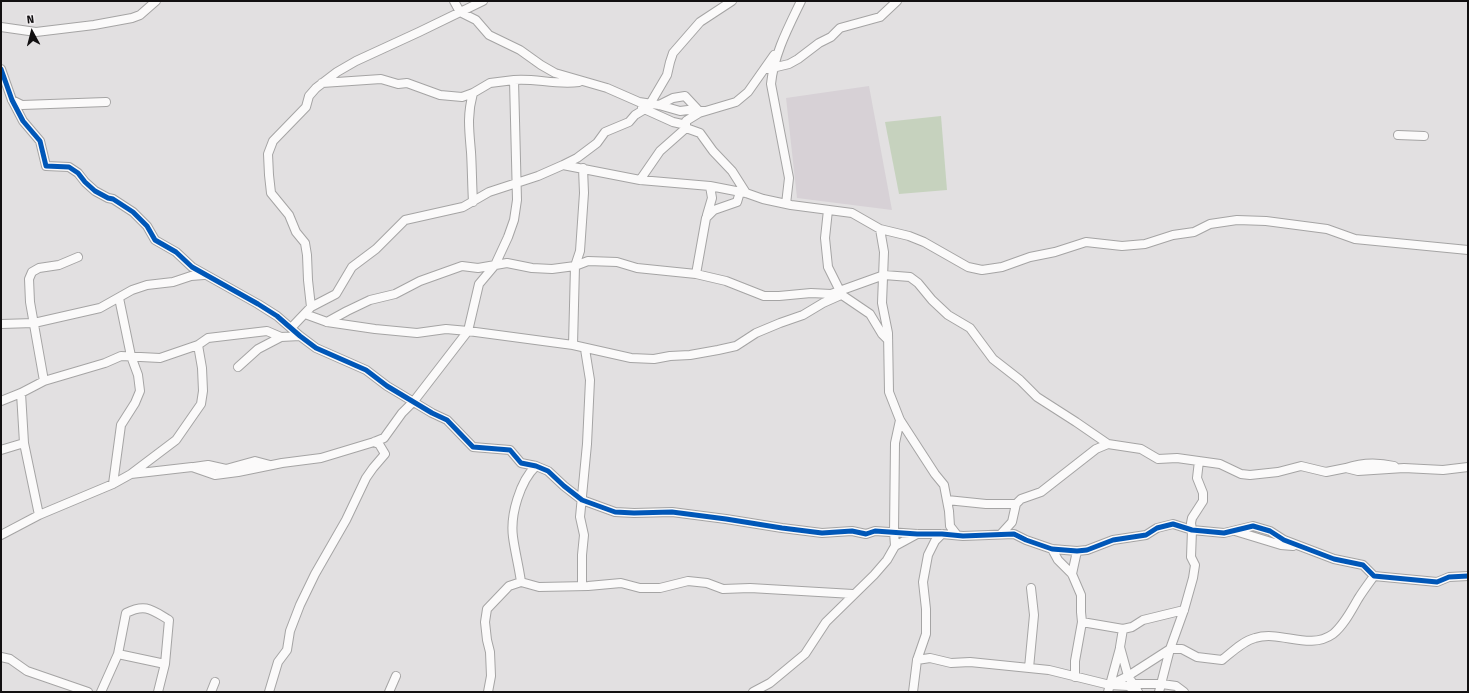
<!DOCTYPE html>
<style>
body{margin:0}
#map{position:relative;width:1469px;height:693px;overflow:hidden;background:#e2e0e1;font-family:"Fira Sans",sans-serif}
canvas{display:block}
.frame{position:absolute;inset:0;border:2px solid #121011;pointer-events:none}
.north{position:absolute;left:12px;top:12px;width:40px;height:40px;-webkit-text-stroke:3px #f0edef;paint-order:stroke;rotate:353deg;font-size:11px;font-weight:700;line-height:16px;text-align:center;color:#121011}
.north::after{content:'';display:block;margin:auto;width:14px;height:18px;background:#121011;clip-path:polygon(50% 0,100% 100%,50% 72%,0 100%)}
</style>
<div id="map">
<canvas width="1469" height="693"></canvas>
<div class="frame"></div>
<div class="north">N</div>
</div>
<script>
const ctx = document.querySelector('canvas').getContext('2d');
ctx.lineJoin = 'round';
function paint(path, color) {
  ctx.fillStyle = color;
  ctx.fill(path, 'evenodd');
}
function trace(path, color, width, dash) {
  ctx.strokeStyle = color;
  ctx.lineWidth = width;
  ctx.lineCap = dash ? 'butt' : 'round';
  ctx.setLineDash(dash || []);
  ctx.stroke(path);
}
paint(new Path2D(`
 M 869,86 L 892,210 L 797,198 L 786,98 Z`), '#d7d1d6');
paint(new Path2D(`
 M 941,116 L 947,190 L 899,194 L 885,122 Z`), '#c6d2be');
const minor = new Path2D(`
 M 454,1 L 460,12 L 476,20 L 489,35 L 520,50 L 541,65 L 555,73 L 607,88 L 639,102 L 659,105 L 680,111 L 688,110 L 704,111
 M 1,27 L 36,32 L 94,25 L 132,18 L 140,15 L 156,1
 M 1,69 L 12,100 L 23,121 L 40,141 L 46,166 L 69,167 L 78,173 L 85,182 L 95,191 L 108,198 L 113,199 L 133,212 L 147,226 L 155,240 L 176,252 L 192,267 L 258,304 L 277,316 L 300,336 L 316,348 L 366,370 L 387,386 L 432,413 L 447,420 L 473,447 L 510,450 L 521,463 L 536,466 L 548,471 L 564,486 L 582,500 L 615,512 L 634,513 L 672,512 L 726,519 L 782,528 L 822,533 L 852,531 L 866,534 L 875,531 L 917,534 L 942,534 L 963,536 L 1014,534 L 1026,540 L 1052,549 L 1077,551 L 1087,550 L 1113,540 L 1146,535 L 1157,528 L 1173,524 L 1192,530 L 1224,533 L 1253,526 L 1270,531 L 1284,540 L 1334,559 L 1363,565 L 1374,576 L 1437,582 L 1449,577 L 1468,576
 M 768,69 L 789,64 L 798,59 L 819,43 L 831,37 L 840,28 L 880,17 L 897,1
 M 514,80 C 535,78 555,85 579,82
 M 12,100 L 22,105 L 106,102
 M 659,105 L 673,98 L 685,96 L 699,111
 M 642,108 L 673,122 L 682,124 L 686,128 L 700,133 L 713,151 L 732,171 L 746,193
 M 1398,135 L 1424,136
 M 563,165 L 577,158 L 597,143 L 605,132 L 629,122 L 635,115 L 645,109 L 650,104 L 667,75 L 670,62 L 673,53 L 700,22 L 732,1
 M 640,180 L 660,151 L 686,128 L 686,121 L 699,113 L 736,102 L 748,92 L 774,55
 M 473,202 C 472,185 472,168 471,152 C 469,129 467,115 473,93
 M 786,204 L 789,178 L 771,84 C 774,54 788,28 801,1
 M 828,210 L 825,238 L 828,267 L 842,295 L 870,314 L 882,334 L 888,340
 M 707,215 L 712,198 L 710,186
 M 880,229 L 884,252 L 882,303 L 888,333 L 889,392 L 900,420 L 935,474 L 944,485 L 949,511 L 950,526 L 957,535
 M 696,274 L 706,218 L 714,210 L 737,202 L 740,192
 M 311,307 L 308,280 L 307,255 L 305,243 L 296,232 L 289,215 L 271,193 L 269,175 L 268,154 L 273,141 L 306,107 L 309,96 L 316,88 L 337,72 L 356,61 L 419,32 L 483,1
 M 305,314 L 327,322 L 375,329 L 417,333 L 446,329 L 468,331 L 573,345 L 631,358 L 654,359 L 670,356 L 690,355 L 718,350 L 736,346 L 756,333 L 780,323 L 803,315 L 823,303 L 841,295
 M 327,322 L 347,311 L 370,300 L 395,294 L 420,281 L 462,266 L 478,268 L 507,263 L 532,268 L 552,269 L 575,266 L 588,261 L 617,262 L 637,268 L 696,274 L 726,281 L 764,296 L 779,296 L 811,293 L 831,294 L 884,275 L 910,277 L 918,283 L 932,300 L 948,315 L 970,328 L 993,359 L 1020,380 L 1037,397 L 1076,422 L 1108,444
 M 1,324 L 34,323 L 100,308 L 132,290 L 147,285 L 173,282 L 191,276 L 204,275
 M 291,328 L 311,307 L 336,294 L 352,267 L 376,249 L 405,220 L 463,207 L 489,192 L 538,176 L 563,165 L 640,180 L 710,186 L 746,193 L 763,199 L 791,205 L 852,213 L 880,229 L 909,236 L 924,242 L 968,267 L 982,270 L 1002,267 L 1030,257 L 1055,252 L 1086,242 L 1122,246 L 1145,244 L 1173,235 L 1194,232 L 1210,224 L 1237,220 L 1266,221 L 1327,229 L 1355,239 L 1468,250
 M 573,345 L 575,266 L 580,251 L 584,193 L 583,168
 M 238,367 L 258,349 L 281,337 L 300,336
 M 44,381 L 30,302 L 29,279 L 32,272 L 39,268 L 59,265 L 78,257
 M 21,393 L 24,443 L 39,515
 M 1,401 L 21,393 L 44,381 L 105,363 L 121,356 L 160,358 L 198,345 L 208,338 L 225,336 L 267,331 L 281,337
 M 1,450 L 24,443
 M 194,467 L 208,465 L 226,469 L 255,461 L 270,465
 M 1346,468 C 1363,462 1377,462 1394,466
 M 131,474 L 192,467 L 215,475 L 238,472 L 282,463 L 321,458 L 374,442 L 384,438 L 402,413 L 414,401 L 468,331 L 479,284 L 495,265 L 508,237 L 514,220 L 517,200 L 514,80 L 490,83 L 473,93 L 462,97 L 440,95 L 407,83 L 398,84 L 381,79 L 322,83
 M 113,484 L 121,425 L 135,403 L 140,391 L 138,375 L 131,356 L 119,298
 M 947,500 L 986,504 L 1016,504
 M 1235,531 L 1281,545 L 1293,546
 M 1001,534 L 1012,522 L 1016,504 L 1021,499 L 1041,492 L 1096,449 L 1108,444 L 1141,449 L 1158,459 L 1177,458 L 1220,464 L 1241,474 L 1250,475 L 1278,472 L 1301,466 L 1326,472 L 1346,468 L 1358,471 L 1404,468 L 1443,470 L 1468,467
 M 1,535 L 39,515 L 113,484 L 131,474 L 176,440 L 201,404 L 203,391 L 202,368 L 198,345
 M 895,546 L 894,532 L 895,443 L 900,420
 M 1052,549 L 1058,560 L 1072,574 L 1081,595 L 1081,612 L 1082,622 L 1075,661 L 1075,677
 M 1072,574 L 1077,551
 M 521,582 C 519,567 515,552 513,537 C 510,515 520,481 536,466
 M 582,586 L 582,555 L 584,535 L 580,517 L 587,444 L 590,380 L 585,349
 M 1082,622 L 1123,629 L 1132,627 L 1143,620 L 1184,610
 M 1123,629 L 1120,647 L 1128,676 L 1137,690
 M 118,654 L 165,664
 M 1,657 L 10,659 L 27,671 L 88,692
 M 917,660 L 930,658 L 951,663 L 970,662 L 1049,670 L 1110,685 L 1128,686 L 1138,692
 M 1029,668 L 1034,615 L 1031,588
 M 1133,684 L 1162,684 L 1176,686 L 1184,692
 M 1110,685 L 1128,676 L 1170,649 L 1182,649 L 1197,657 L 1222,660 C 1232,652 1243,641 1255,638 C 1281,630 1309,651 1333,634 C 1344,625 1351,611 1358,599 C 1363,591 1369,583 1374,576
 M 101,692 L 118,654 L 126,613 C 146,603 152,610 169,620 L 165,664 L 158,692
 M 211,692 L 215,682
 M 269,692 L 278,662 L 287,650 L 290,631 L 300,605 L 315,574 L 346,520 L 366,478 L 373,468 L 385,454 L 379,444 L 374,442
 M 389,692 L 396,676
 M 488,692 L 491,676 L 490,652 L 487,640 L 485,622 L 487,609 L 509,586 L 521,582 L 539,587 L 588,586 L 621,583 L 640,588 L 660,588 L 688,581 L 707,583 L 723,589 L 750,588 L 853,594
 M 753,692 L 770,683 L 805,654 L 826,622 L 874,575 L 887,560 L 895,546 L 917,534
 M 913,692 L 917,660 L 926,634 L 926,609 L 923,582 L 928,555 L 935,541 L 942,534
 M 1108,692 L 1120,648
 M 1159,692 L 1170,649 L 1184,610 L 1193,578 L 1195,565 L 1191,557 L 1192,530 L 1191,523 L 1192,518 L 1203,501 L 1203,493 L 1197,478 L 1199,461`);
trace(minor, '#a5a4a4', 10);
trace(minor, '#fbfafa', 8);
trace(new Path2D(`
 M 1,69 L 12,100 L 23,121 L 40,141 L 46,166 L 69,167 L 78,173 L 85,182 L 95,191 L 108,198 L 113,199 L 133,212 L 147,226 L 155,240 L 176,252 L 192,267 L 258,304 L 277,316 L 300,336 L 316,348 L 366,370 L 387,386 L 432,413 L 447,420 L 473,447 L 510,450 L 521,463 L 536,466 L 548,471 L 564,486 L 582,500 L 615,512 L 634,513 L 672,512 L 726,519 L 782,528 L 822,533 L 852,531 L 866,534 L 875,531 L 917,534 L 942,534 L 963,536 L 1014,534 L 1026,540 L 1052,549 L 1077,551 L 1087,550 L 1113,540 L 1146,535 L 1157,528 L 1173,524 L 1192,530 L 1224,533 L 1253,526 L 1270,531 L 1284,540 L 1334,559 L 1363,565 L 1374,576 L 1437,582 L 1449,577 L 1468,576`), '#0057b8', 5);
</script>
